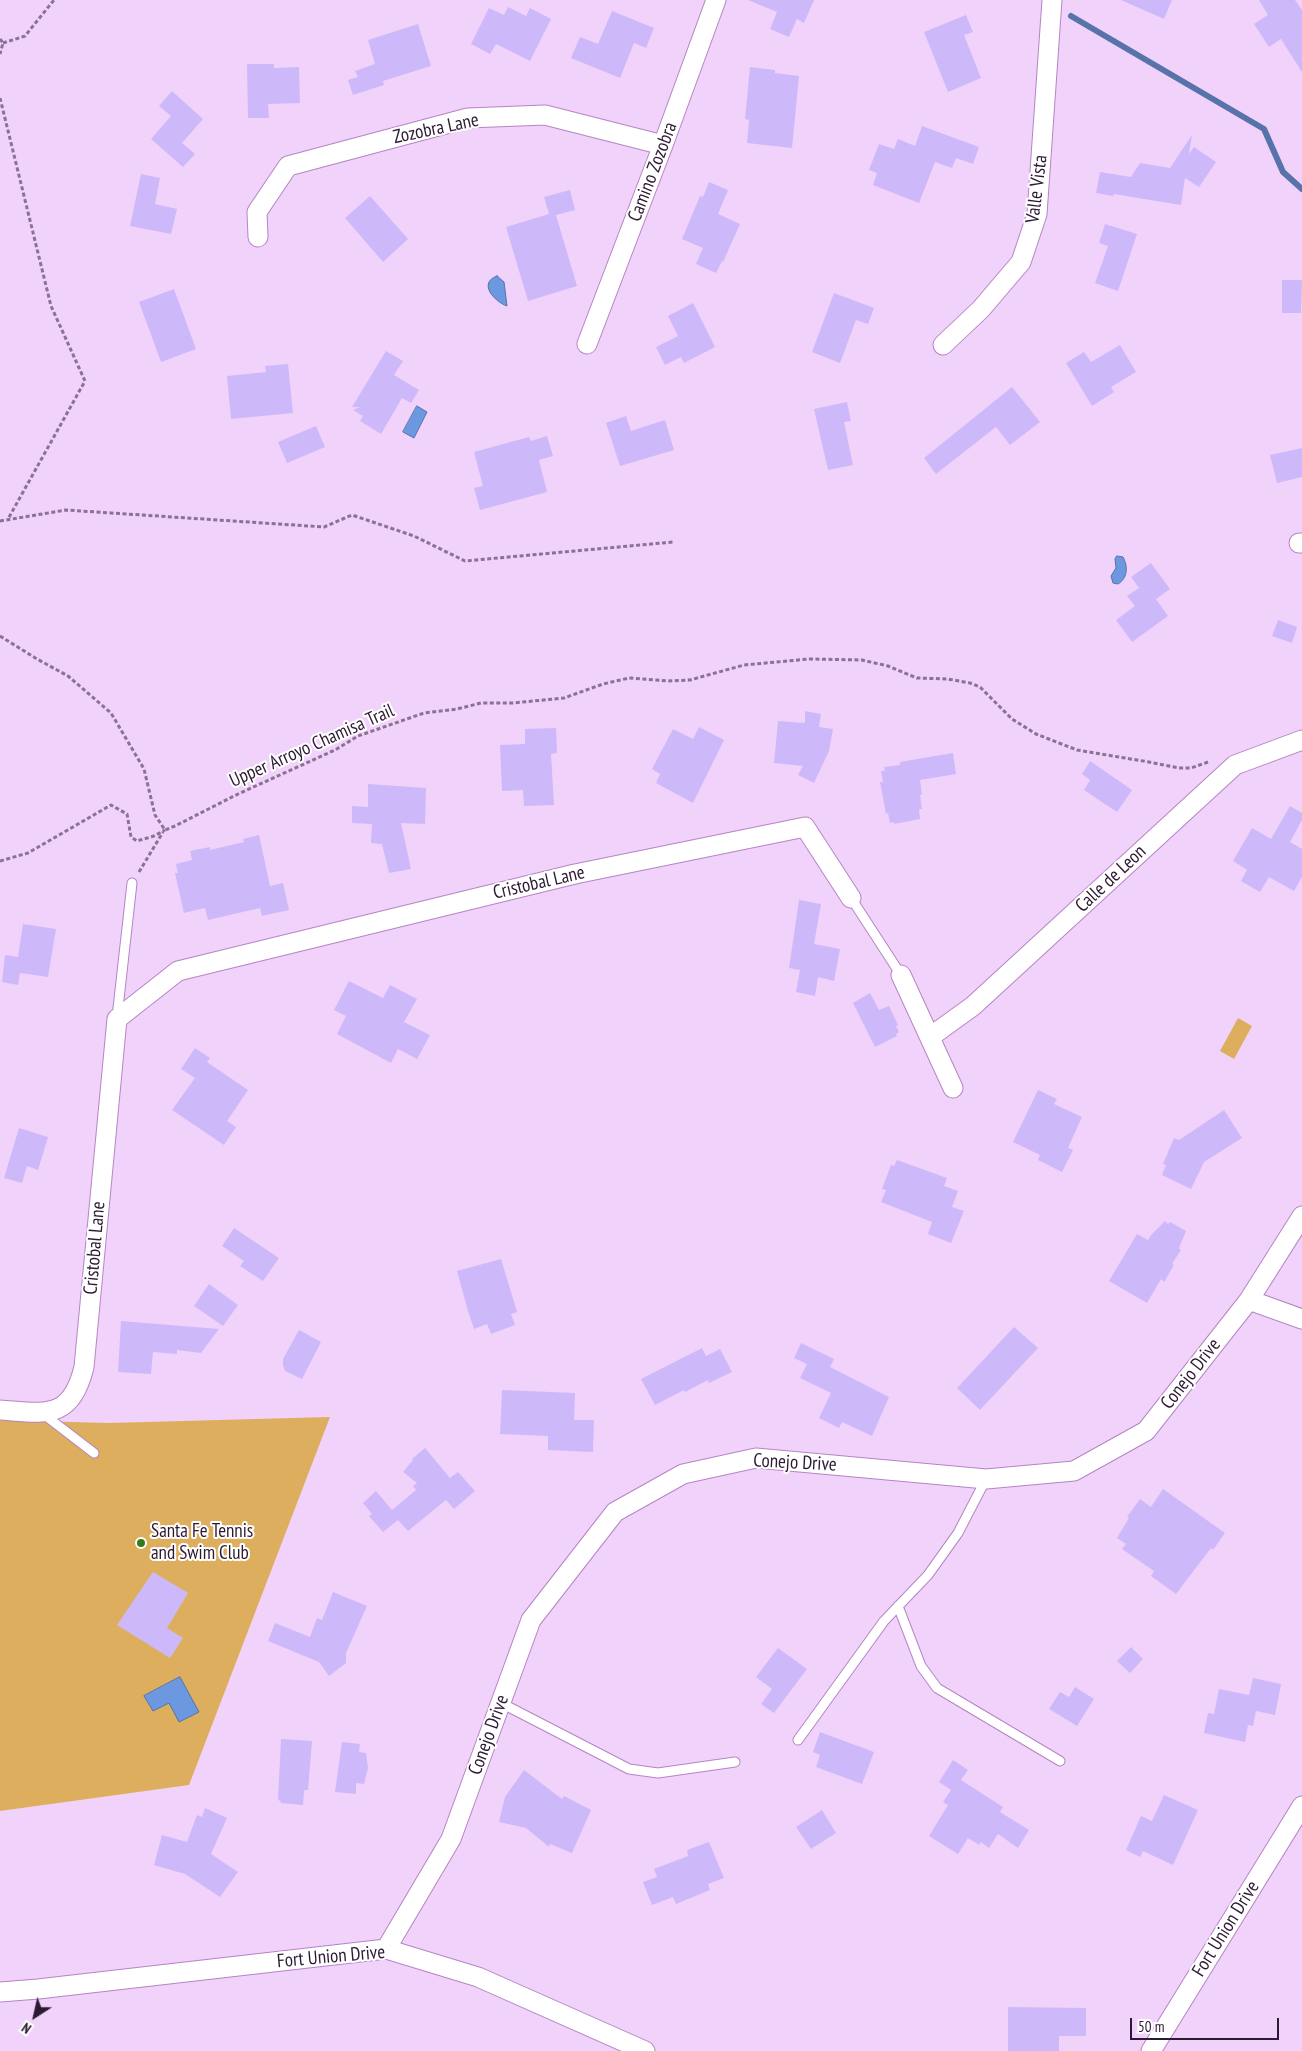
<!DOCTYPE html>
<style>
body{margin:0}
#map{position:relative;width:1302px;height:2051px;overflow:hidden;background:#f1d2fa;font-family:"PT Sans Narrow",sans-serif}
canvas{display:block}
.north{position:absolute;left:10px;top:1991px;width:50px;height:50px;-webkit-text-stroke:4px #fff;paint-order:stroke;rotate:215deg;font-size:14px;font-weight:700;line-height:20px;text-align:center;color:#2c1932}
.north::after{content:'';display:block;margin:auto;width:18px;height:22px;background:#2c1932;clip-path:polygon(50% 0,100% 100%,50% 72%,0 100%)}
.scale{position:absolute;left:1130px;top:2018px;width:149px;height:22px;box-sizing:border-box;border:2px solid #2c1932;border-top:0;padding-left:6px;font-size:15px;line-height:18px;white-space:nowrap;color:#2c1932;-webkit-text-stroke:4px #fff;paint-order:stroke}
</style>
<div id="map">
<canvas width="1302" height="2051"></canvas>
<div class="north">N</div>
<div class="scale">50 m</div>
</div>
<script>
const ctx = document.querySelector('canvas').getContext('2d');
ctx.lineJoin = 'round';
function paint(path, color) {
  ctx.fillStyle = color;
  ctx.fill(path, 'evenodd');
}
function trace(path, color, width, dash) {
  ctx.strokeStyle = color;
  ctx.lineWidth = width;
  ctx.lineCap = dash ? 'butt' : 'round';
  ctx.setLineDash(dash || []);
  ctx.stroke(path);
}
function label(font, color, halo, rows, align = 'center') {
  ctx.font = font + ' "PT Sans Narrow",sans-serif';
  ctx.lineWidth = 4;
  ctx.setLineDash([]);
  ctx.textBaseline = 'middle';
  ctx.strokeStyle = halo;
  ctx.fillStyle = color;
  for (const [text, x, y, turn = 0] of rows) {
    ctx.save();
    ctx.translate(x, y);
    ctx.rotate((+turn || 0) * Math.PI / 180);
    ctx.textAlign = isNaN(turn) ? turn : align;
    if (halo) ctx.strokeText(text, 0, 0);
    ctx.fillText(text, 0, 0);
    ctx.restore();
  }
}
paint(new Path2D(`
 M 1238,1018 L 1252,1026 L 1234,1059 L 1220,1051 Z
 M 330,1417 L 189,1785 L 0,1811 L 0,1420 L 108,1423 Z`), '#deae5f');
const water = new Path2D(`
 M 497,276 L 504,282 L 507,306 C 495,302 477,283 497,276 Z
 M 417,406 L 427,412 L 414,438 L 403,432 Z
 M 1117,556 L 1123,557 C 1128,566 1128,578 1118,584 L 1113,583 L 1111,576 L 1116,568 L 1115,559 Z
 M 180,1677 L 199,1712 L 179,1722 L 169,1703 L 153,1711 L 144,1696 Z`);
paint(water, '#6b98de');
trace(water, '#5872aa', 1);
trace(new Path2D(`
 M 1071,16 L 1264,129 L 1283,172 L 1302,189`), '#5872aa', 6);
paint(new Path2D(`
 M 748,0 L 814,0 L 804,23 L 797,19 L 789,37 L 770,29 L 777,12 Z
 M 1121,0 L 1172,0 L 1164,19 Z
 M 1259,0 L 1295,0 L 1302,10 L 1302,72 L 1281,39 L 1269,47 L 1254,24 L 1268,15 Z
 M 508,7 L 526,16 L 530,8 L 551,19 L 530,61 L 496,44 L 490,54 L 471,44 L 489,8 L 504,15 Z
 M 612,11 L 654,28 L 646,48 L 634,43 L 620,78 L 571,58 L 580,37 L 598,44 Z
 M 966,15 L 973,32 L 964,35 L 981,78 L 948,92 L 924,32 Z
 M 418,24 L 431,66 L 383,81 L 384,85 L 353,95 L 348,80 L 358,77 L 355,71 L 375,64 L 368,40 Z
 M 247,64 L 274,64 L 274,68 L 299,67 L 300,103 L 268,104 L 269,118 L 248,118 Z
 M 750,67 L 775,70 L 775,73 L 799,76 L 792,148 L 747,143 L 749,120 L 745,119 Z
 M 172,91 L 203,119 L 182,143 L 195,154 L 183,167 L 151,139 L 171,116 L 159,106 Z
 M 922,126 L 979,147 L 973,164 L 956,158 L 952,168 L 935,162 L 919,203 L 873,185 L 877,173 L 869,170 L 879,144 L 894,149 L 898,139 L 915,146 Z
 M 1192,135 L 1189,154 L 1194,147 L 1216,162 L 1199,187 L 1185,178 L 1181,205 L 1114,194 L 1113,196 L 1096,193 L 1100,172 L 1131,177 L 1140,163 L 1170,168 Z
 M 141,174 L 160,178 L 155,204 L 177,209 L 171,234 L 130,226 Z
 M 709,182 L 728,190 L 718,214 L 740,224 L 723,262 L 722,261 L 716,273 L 696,264 L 703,248 L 682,239 L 700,196 L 703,197 Z
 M 570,190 L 575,210 L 556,215 L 577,286 L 528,301 L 506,227 L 549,214 L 544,197 Z
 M 370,196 L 408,239 L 383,262 L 345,218 Z
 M 1105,224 L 1137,234 L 1118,291 L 1095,283 L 1108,246 L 1099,243 Z
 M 1282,280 L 1302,280 L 1301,313 L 1282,313 Z
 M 174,289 L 196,349 L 161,362 L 139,302 Z
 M 834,293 L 874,308 L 868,324 L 856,320 L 840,363 L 812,352 Z
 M 693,303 L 715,347 L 684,363 L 681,357 L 665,365 L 656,347 L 678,336 L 668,316 Z
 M 1120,345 L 1136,372 L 1111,387 L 1114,392 L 1092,406 L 1066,363 L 1084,352 L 1091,362 Z
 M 386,351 L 403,361 L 394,375 L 419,390 L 411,403 L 402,398 L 381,434 L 360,421 L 363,416 L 353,410 L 360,407 L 352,407 Z
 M 288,364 L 293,413 L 231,419 L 227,376 L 266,372 L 265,366 Z
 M 1012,387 L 1040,422 L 1010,445 L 996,427 L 936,474 L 924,458 Z
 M 847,402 L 851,421 L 844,422 L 853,465 L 828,470 L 814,409 Z
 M 626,416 L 631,431 L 665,420 L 674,450 L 620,466 L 606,423 Z
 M 316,426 L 325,447 L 287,463 L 278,442 Z
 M 547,436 L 553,456 L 539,460 L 547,492 L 480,510 L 474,488 L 483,486 L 474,452 L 529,437 L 531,441 Z
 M 1302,448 L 1302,477 L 1277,483 L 1270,455 Z
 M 1151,563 L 1170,589 L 1156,599 L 1168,616 L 1132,642 L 1116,620 L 1135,606 L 1127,596 L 1139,588 L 1131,577 Z
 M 1278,620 L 1297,627 L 1292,643 L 1272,636 Z
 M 805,711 L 821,714 L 819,727 L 833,729 L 829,751 L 814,783 L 798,775 L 803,766 L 774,763 L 778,721 L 805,723 Z
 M 699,727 L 724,740 L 693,803 L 656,783 L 660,774 L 652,769 L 673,729 L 693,739 Z
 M 556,728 L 557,753 L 551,754 L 554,805 L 524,806 L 523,790 L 502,791 L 500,745 L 525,744 L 525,729 Z
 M 953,753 L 956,774 L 920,780 L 922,795 L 920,795 L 922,809 L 919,809 L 920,819 L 894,824 L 894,822 L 890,823 L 888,813 L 886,814 L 880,782 L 883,782 L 881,771 L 885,771 L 884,767 L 900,765 L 900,762 Z
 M 1090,761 L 1132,790 L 1117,812 L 1084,790 L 1090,780 L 1082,774 Z
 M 368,784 L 426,788 L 425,824 L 401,823 L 411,869 L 389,873 L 382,844 L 371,843 L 372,824 L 352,823 L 352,806 L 368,807 Z
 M 1290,806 L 1302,813 L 1302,820 L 1290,842 L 1302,849 L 1302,877 L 1294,891 L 1269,877 L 1260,892 L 1241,881 L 1247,870 L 1233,861 L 1252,828 L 1271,839 Z
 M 259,835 L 270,886 L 283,883 L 289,910 L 262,916 L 260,908 L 208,920 L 205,908 L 184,913 L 175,873 L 178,873 L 176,864 L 192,860 L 190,851 L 210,847 L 210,850 L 244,842 L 243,839 Z
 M 799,900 L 821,904 L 814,944 L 840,949 L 834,981 L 818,977 L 815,996 L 796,992 L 800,970 L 789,968 Z
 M 23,924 L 56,929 L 48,977 L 20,973 L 18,985 L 2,982 L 5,955 L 18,957 Z
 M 349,981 L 383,998 L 390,985 L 417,999 L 404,1022 L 430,1035 L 417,1059 L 398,1049 L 391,1063 L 337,1034 L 346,1016 L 334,1010 Z
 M 870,993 L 879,1010 L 889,1006 L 898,1025 L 896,1026 L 899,1032 L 896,1034 L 897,1036 L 875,1047 L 853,1003 Z
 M 195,1048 L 210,1058 L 207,1062 L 248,1090 L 227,1121 L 236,1127 L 224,1145 L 172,1110 L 195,1078 L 181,1069 Z
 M 1038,1090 L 1057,1099 L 1054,1104 L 1082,1117 L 1068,1148 L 1073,1150 L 1062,1172 L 1038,1160 L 1040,1155 L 1013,1142 Z
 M 1224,1110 L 1242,1138 L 1204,1162 L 1191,1189 L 1162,1175 L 1166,1165 L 1163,1164 L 1174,1138 L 1179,1140 Z
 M 19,1128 L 48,1137 L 38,1170 L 27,1166 L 22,1183 L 4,1178 Z
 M 897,1160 L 947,1178 L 944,1186 L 958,1191 L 952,1207 L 964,1211 L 951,1243 L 928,1234 L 932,1222 L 881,1202 L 886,1190 L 882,1189 L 891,1165 L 894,1166 Z
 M 1165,1221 L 1168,1224 L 1170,1222 L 1186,1231 L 1179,1248 L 1181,1250 L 1172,1264 L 1174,1265 L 1164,1282 L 1161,1279 L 1147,1303 L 1109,1281 L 1137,1234 L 1148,1240 L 1152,1234 Z
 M 234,1228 L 279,1258 L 263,1281 L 240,1266 L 244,1261 L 222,1246 Z
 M 501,1259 L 517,1312 L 511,1314 L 515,1325 L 491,1334 L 487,1324 L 474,1329 L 468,1311 L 457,1271 Z
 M 209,1284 L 238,1305 L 223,1326 L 194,1306 Z
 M 121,1321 L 219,1329 L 201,1353 L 177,1350 L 177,1354 L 153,1352 L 151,1374 L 118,1372 Z
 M 1014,1327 L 1038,1348 L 980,1410 L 957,1388 Z
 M 299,1330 L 321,1342 L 302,1379 L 285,1371 L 283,1365 L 283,1359 Z
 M 801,1343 L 834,1359 L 830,1367 L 889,1397 L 872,1436 L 842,1422 L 839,1428 L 819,1418 L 831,1393 L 800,1378 L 807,1364 L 794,1358 Z
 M 702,1348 L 706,1356 L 720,1349 L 732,1372 L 709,1383 L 708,1380 L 685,1392 L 684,1390 L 655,1405 L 641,1379 Z
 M 502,1390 L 575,1393 L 574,1420 L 594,1420 L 593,1452 L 548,1450 L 548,1436 L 500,1434 Z
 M 425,1448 L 450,1478 L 458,1472 L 475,1491 L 454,1509 L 446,1500 L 408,1531 L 398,1520 L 383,1532 L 369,1516 L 372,1514 L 363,1503 L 376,1491 L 392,1510 L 416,1490 L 413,1486 L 417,1483 L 403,1472 L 413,1460 L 412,1459 Z
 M 1163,1489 L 1225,1533 L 1213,1550 L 1211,1548 L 1176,1594 L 1151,1576 L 1154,1571 L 1122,1549 L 1126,1544 L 1117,1538 L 1129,1518 L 1127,1517 L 1140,1499 L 1151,1507 Z
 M 153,1572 L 188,1593 L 167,1628 L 183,1638 L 170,1658 L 117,1625 Z
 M 333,1592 L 367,1606 L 346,1653 L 346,1663 L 329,1676 L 319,1662 L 268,1641 L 275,1623 L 310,1637 L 317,1618 L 322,1620 Z
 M 1131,1647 L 1143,1659 L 1130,1673 L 1117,1661 Z
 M 778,1648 L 807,1669 L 774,1713 L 761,1704 L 772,1689 L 756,1677 Z
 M 1253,1678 L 1281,1684 L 1275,1715 L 1256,1711 L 1253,1726 L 1248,1725 L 1245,1742 L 1204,1733 L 1208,1713 L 1214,1714 L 1219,1689 L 1249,1695 Z
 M 1075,1687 L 1094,1699 L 1077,1726 L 1049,1709 L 1060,1692 L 1069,1697 Z
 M 820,1732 L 874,1752 L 862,1784 L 816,1767 L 820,1755 L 813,1752 Z
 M 281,1739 L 312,1741 L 308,1790 L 304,1790 L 303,1805 L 280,1803 L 281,1801 L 278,1800 Z
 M 342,1742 L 360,1744 L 359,1752 L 366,1753 L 368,1768 L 364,1784 L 356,1783 L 356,1794 L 335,1792 Z
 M 953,1760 L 968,1770 L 961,1780 L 1003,1807 L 1000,1812 L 1029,1830 L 1018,1848 L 998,1834 L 989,1848 L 981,1842 L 979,1845 L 968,1838 L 958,1854 L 929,1836 L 948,1805 L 943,1802 L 951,1790 L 939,1782 Z
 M 524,1770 L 562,1799 L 564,1796 L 591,1810 L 572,1853 L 550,1844 L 549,1847 L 526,1828 L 499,1822 L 505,1797 Z
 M 1164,1795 L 1198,1810 L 1173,1865 L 1143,1851 L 1140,1857 L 1126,1850 L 1141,1816 L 1152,1821 Z
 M 205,1808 L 227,1818 L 211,1854 L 238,1872 L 220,1897 L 185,1874 L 154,1865 L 162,1835 L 187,1842 L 197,1815 L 202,1817 Z
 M 822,1810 L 836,1833 L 811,1849 L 796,1827 Z
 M 709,1842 L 724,1878 L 708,1884 L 710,1890 L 676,1904 L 673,1897 L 652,1905 L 643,1882 L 657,1877 L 654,1869 L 688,1856 L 687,1850 Z
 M 1008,2007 L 1086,2008 L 1086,2036 L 1059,2036 L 1059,2051 L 1008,2051 Z`), '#cdb9fa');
const service = new Path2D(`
 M 851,898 L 901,975
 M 117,1017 L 132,883
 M 42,1413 L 94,1453
 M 898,1606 L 921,1666 L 937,1688 L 1060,1761
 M 501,1703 L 629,1769 L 658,1773 L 735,1762
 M 798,1740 L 884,1621 L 928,1575 L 958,1533 L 986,1479`);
const minor = new Path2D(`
 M 258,237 L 257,212 L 288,166 L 468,118 L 545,115 L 663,145
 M 587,344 L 663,145 L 716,0
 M 943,345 L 981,309 L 1021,262 L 1037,214 L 1052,0
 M 1299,543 L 1302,543
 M 901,975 L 953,1088
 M 930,1037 L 973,1006 L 1235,765 L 1302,740
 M 1249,1300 L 1302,1319
 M 0,1410 C 45,1413 71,1421 84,1367 L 117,1019 L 178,971 L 575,874 L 805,827 L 851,898
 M 386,1949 L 451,1839 L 531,1620 L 615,1512 L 683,1474 L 756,1458 L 986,1479 L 1074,1471 L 1146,1431 L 1249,1300 L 1302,1216
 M 0,1992 L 38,1989 L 386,1949 L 478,1977 L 645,2051
 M 1151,2051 L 1302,1806`);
trace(service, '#b585c3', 11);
trace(minor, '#b585c3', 21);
trace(new Path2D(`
 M 0,39 L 3,43 L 0,54
 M 3,43 L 25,36 L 54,0
 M 0,98 L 51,306 L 85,381 L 8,519
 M 0,521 L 66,510 L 324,527 L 352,515 L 414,536 L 465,561 L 673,542
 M 0,636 L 37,659 L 68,676 L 111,713 L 144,769 L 155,815 L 165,830 L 175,826 L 238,794 L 335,750 L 358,736 L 424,713 L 457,709 L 481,703 L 513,703 L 564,698 L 603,684 L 629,678 L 668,681 L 690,680 L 744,665 L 809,659 L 862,660 L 888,666 L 917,678 L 948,679 L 970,683 L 980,687 L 1012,719 L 1036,734 L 1077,750 L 1149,762 L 1179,768 L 1191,768 L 1208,762
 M 0,861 L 28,853 L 111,805 L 127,814 L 131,837 L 137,841 L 154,836 L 165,830
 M 139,872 L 163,832`), '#8b7292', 3, [4, 2.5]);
trace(service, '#fff', 9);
trace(minor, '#fff', 19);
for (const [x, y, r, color] of [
 [141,1543,5,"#35791b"]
]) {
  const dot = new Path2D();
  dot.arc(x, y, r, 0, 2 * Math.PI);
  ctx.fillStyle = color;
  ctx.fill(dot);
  trace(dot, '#fff', 2);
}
label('19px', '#2c1932', '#fff', [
 ["Zozobra Lane",436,129,-12],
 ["Camino Zozobra",653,172,-69],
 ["Valle Vista",1037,189,-83],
 ["Upper Arroyo Chamisa Trail",312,746,-24],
 ["Calle de Leon",1111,879,-43],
 ["Cristobal Lane",539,883,-13],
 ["Cristobal Lane",95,1248,-85],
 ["Conejo Drive",1191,1374,-52],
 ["Conejo Drive",795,1463,3],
 ["Conejo Drive",489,1735,-70],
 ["Fort Union Drive",1226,1929,-58],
 ["Fort Union Drive",331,1957,-5]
]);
label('19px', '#2c1932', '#fff', [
 ["Santa Fe Tennis",151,1532],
 ["and Swim Club",151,1554]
], 'left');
</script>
